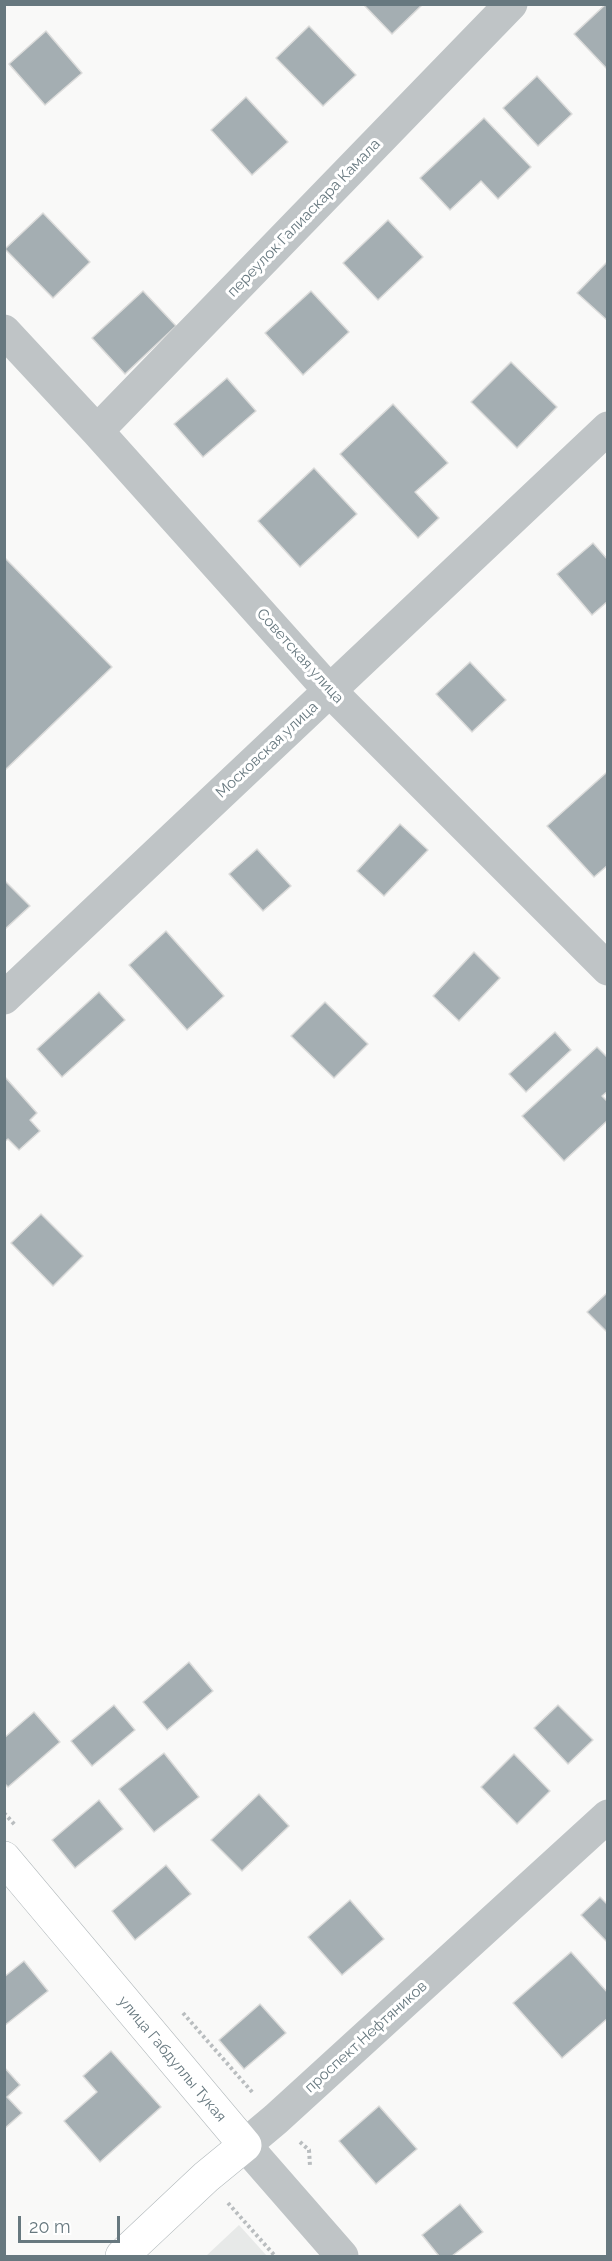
<!DOCTYPE html>
<meta charset="utf-8">
<style>
body{margin:0}
#map{position:relative;width:612px;height:2261px;overflow:hidden;background:#f9f9f8;font-family:Raleway,sans-serif}
canvas{display:block}
.frame{position:absolute;inset:0;border:6px solid #67787f;pointer-events:none}
.scale{position:absolute;left:18px;top:2216px;width:102px;height:27px;box-sizing:border-box;border:3px solid #67787f;border-top:0;padding-left:8px;font-size:18px;line-height:21px;white-space:nowrap;color:#67787f;-webkit-text-stroke:4px #fff;paint-order:stroke}
</style>
<div id="map">
<canvas width="612" height="2261"></canvas>
<div class="frame"></div>
<div class="scale">20 m</div>
</div>
<script>
const ctx = document.querySelector('canvas').getContext('2d');
ctx.lineJoin = 'round';
function paint(path, color) {
  ctx.fillStyle = color;
  ctx.fill(path, 'evenodd');
}
function trace(path, color, width, dash) {
  ctx.strokeStyle = color;
  ctx.lineWidth = width;
  ctx.lineCap = dash ? 'butt' : 'round';
  ctx.setLineDash(dash || []);
  ctx.stroke(path);
}
function label(font, color, halo, rows, align = 'center') {
  ctx.font = font + ' Raleway,sans-serif';
  ctx.lineWidth = 6;
  ctx.setLineDash([]);
  ctx.textBaseline = 'middle';
  ctx.strokeStyle = halo;
  ctx.fillStyle = color;
  for (const [text, x, y, turn = 0] of rows) {
    ctx.save();
    ctx.translate(x, y);
    ctx.rotate((+turn || 0) * Math.PI / 180);
    ctx.textAlign = isNaN(turn) ? turn : align;
    if (halo) ctx.strokeText(text, 0, 0);
    ctx.fillText(text, 0, 0);
    ctx.restore();
  }
}
paint(new Path2D(`
 M 239,2225 L 267,2256 L 206,2256 Z`), '#e7e9e8');
const building = new Path2D(`
 M 363,4 L 423,4 L 392,34 Z
 M 606,4 L 608,4 L 608,70 L 574,34 Z
 M 309,26 L 356,75 L 323,106 L 276,58 Z
 M 46,31 L 82,73 L 45,105 L 9,64 Z
 M 537,76 L 572,114 L 538,146 L 503,108 Z
 M 246,97 L 288,142 L 252,175 L 211,130 Z
 M 484,118 L 531,167 L 498,199 L 481,181 L 450,210 L 420,178 Z
 M 43,213 L 90,262 L 53,298 L 5,249 Z
 M 388,220 L 423,257 L 378,300 L 343,263 Z
 M 608,261 L 608,321 L 577,293 Z
 M 143,291 L 176,326 L 125,374 L 92,338 Z
 M 311,291 L 349,332 L 303,375 L 265,333 Z
 M 511,362 L 557,407 L 517,448 L 471,402 Z
 M 227,378 L 256,411 L 203,457 L 174,424 Z
 M 393,404 L 448,463 L 415,492 L 439,518 L 418,538 L 340,454 Z
 M 314,468 L 357,514 L 300,567 L 258,521 Z
 M 593,543 L 608,560 L 608,601 L 592,615 L 557,574 Z
 M 4,557 L 112,667 L 4,771 Z
 M 470,662 L 506,700 L 472,732 L 436,694 Z
 M 606,773 L 608,774 L 608,865 L 594,877 L 547,826 Z
 M 400,824 L 428,850 L 384,896 L 357,871 Z
 M 257,849 L 291,886 L 263,911 L 229,874 Z
 M 4,880 L 30,906 L 4,930 Z
 M 166,931 L 224,996 L 187,1030 L 129,965 Z
 M 474,952 L 500,978 L 459,1021 L 433,996 Z
 M 99,992 L 125,1020 L 62,1077 L 37,1049 Z
 M 325,1002 L 368,1044 L 334,1078 L 291,1036 Z
 M 555,1032 L 571,1050 L 526,1092 L 509,1074 Z
 M 597,1047 L 608,1058 L 608,1091 L 602,1096 L 608,1102 L 608,1120 L 564,1161 L 522,1116 Z
 M 5,1077 L 37,1113 L 30,1120 L 40,1131 L 19,1150 L 8,1139 L 4,1142 Z
 M 41,1214 L 83,1256 L 53,1286 L 11,1243 Z
 M 608,1292 L 608,1333 L 587,1312 Z
 M 189,1662 L 213,1691 L 167,1730 L 143,1702 Z
 M 114,1705 L 135,1730 L 92,1766 L 71,1741 Z
 M 558,1705 L 593,1740 L 568,1764 L 534,1728 Z
 M 34,1712 L 60,1742 L 8,1787 L 4,1783 L 4,1738 Z
 M 164,1753 L 199,1797 L 154,1832 L 119,1789 Z
 M 514,1754 L 550,1791 L 517,1824 L 481,1787 Z
 M 259,1794 L 289,1826 L 242,1871 L 211,1840 Z
 M 99,1800 L 123,1829 L 75,1868 L 52,1840 Z
 M 166,1865 L 191,1894 L 135,1940 L 112,1911 Z
 M 600,1897 L 608,1905 L 608,1943 L 581,1915 Z
 M 350,1900 L 384,1939 L 342,1975 L 308,1937 Z
 M 571,1952 L 608,1993 L 608,2018 L 562,2058 L 513,2003 Z
 M 24,1961 L 48,1991 L 4,2026 L 4,1977 Z
 M 260,2004 L 286,2033 L 244,2069 L 219,2040 Z
 M 111,2051 L 161,2107 L 100,2162 L 64,2121 L 97,2092 L 83,2076 Z
 M 4,2067 L 20,2085 L 7,2097 L 22,2113 L 4,2129 Z
 M 379,2106 L 417,2149 L 376,2184 L 339,2141 Z
 M 460,2204 L 483,2232 L 452,2256 L 439,2256 L 422,2235 Z`);
paint(building, '#a4aeb2');
trace(building, '#dbdbda', 1.5);
const secondary = new Path2D(`
 M 4,1858 L 245,2145 L 206,2177 L 122,2256`);
trace(secondary, '#b1b8bb', 34);
trace(new Path2D(`
 M 4,1813 L 16,1826
 M 183,2013 L 253,2093
 M 300,2142 L 309,2150 L 310,2166
 M 228,2203 L 275,2256`), '#b9bdbf', 4, [3, 3]);
trace(new Path2D(`
 M 4,331 L 97,431 L 330,691 L 608,969
 M 97,431 L 511,4
 M 4,998 L 608,428
 M 245,2145 L 276,2119 L 608,1816`), '#bfc4c6', 33);
trace(new Path2D(`
 M 245,2145 L 342,2256`), '#bfc4c6', 33);
trace(secondary, '#fff', 33);
label('15px', '#67787f', '#fff', [
 ["переулок Галиаскара Камала",304,218,-46],
 ["Советская улица",300,656,48],
 ["Московская улица",267,750,-43],
 ["проспект Нефтяников",366,2037,-42],
 ["улица Габдуллы Тукая",172,2059,50]
]);
</script>
